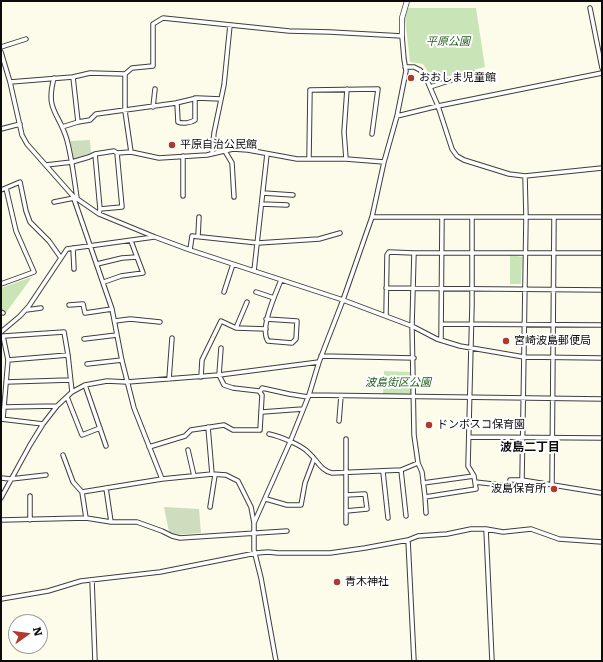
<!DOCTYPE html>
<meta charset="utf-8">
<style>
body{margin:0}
#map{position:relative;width:603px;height:662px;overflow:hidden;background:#fdfceb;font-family:Literata,serif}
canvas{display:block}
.frame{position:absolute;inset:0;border:2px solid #0b0b0b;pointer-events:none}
.north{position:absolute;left:8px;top:614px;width:40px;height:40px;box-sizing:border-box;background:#fff;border:1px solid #9d9d9d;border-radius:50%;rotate:76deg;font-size:11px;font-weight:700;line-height:16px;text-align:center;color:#0b0b0b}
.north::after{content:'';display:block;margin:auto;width:14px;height:18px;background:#b03a2f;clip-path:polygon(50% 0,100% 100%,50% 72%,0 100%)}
</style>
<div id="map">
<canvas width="603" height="662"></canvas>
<div class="frame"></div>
<div class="north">N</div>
</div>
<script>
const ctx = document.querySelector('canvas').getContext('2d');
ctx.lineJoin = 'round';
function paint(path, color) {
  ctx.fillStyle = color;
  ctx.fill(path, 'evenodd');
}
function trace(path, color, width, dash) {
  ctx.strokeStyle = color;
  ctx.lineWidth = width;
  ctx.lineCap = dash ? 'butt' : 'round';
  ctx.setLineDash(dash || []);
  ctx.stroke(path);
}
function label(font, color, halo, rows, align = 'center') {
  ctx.font = font + ' Literata,"Noto Sans JP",serif';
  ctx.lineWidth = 4;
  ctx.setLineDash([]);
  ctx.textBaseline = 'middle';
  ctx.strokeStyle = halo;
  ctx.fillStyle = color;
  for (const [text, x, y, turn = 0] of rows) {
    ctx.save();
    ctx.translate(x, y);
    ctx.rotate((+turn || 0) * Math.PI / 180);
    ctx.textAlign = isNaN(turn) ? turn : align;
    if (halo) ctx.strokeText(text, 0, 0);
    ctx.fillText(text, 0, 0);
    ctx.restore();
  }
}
paint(new Path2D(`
 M 408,8 L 476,8 L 485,67 L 433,80 L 423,64 L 410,62 L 405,18 Z
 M 510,255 L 522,257 L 521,284 L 510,284 Z
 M 32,277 L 5,314 L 1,309 L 1,288 Z
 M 384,371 L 412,372 L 411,395 L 383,394 Z`), '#c9e5b8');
paint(new Path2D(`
 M 90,140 L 91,153 L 74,160 L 70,141 Z
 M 164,507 L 199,509 L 201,533 L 173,535 L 169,532 Z`), '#cfddbf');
const minor = new Path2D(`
 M 590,8 L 602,68
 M 1,47 L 26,39
 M 1,52 L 10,82 L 22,135 L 27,144 L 73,196 L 99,214 L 155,237 L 190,250 L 343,300 L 412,326 L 437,339 L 460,346 L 524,357 L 602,358
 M 405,67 L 414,67 L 420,70 L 426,78 L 438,106 L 452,149 L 457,156 L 464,160 L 509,174 L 525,176 L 602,168
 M 125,74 L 125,111 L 131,152
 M 54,78 C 45,111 59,112 67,140 C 72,159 74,178 77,198
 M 10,82 L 73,77 L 90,73 L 125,74 L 132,68 L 153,66 L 153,24 L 163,18 L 289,31 L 330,32 L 402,36 L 404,59 L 406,71 L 397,116 L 384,162 L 372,217 L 343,300 L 319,362 L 309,395 L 290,442 L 254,523
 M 430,87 L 473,73
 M 177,103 L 178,122 C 182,124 191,123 195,120 L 195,98
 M 153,107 L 155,89
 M 397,116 L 438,106 L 602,73
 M 78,122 L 90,120 L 96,114 L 176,103 L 197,98 L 221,99
 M 62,127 L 78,122 L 73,77
 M 1,129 L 20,124
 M 225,151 L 232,163 L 234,197
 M 212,153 L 214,133 L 224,85 L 230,25
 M 95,154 L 100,209
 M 183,156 L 183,196
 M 309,159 L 310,90 L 378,89 L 372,134
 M 346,159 L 344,132 L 347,89
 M 46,165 L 72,162 L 89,157 L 95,154 L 114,151 L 117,153 L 131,152 L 159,158 L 207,155 L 233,149 L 248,150 L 297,159 L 346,159 L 384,162
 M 525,176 L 526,217 L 522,480 L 602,493
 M 1,190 L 20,182 L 26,211 L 30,222 L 49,241 L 61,258
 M 263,193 L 293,195
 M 73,196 L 112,309 L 122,361 L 134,408 L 162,479
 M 54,202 L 74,198
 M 262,204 L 287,205
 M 99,214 L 100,209 L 122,207 L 117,153
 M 372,217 L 602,217
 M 198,236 L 199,217
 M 73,248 L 74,269
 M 190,250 L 192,236 L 258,243 L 319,239 L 340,233
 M 97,264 L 122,258 L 137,257
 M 254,271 L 267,154
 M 104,282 L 121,276 L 143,273 L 131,241
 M 1,284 L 34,272 L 16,231 L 6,188
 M 386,288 L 602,290
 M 224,292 L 233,264
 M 256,292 L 274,298
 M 69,305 L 83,304 L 85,313 L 112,309
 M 26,310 L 41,308
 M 1,312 L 3,313
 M 386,316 L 387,255 L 389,252 L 414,253
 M 266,319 L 297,321 L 296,339 L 292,343 L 268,341 C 259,329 276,293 281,280
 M 115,321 L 130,319 L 160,322
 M 442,324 L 602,325
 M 236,328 L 247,302
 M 1,332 L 20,316 L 29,306 L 67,249 L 154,237
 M 4,336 L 64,332 L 68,355 L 72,392
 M 84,339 L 117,335
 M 441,340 L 442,217
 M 321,356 L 414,358
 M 8,360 L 68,355
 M 87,364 L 122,360
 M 201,377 L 202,360 L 221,321 L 236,328 L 266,329
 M 169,379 L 172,338
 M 6,382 L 70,380
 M 85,385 L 106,446
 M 260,392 L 262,388 L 289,394 L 308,397
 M 309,395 L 602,399
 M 67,397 L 82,435 L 100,428
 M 4,407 L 57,406
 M 262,412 L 303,409
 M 1,419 L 43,424
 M 3,419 L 8,360 L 3,336
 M 339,421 L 341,396
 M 208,427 L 212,474
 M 269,434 C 279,436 302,445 309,453 C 318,461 320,470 332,473 L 401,470 L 418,463
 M 469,437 L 602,438
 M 346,439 L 346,523
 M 149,447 L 185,436 L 191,430 L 224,425 L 233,430 L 260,430 L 262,395 L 259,391 L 233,388 L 224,385 L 219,375 L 221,348
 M 188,450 L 194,476
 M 63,455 L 73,482 L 82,492
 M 401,470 L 406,516
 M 383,472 L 388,518
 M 1,478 L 11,479 L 46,475
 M 475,482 L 510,486 L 510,480 L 522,480
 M 423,483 L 474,476
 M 552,484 L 554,217
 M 106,488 L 111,522
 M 346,495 L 365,494 L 367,509 L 346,511
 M 30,496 L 30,520
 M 425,497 L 422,472 L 418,463 L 414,435 L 412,326 L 414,253 L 602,253
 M 1,498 L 30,445 L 43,424 L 57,406 L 72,392 L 85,385 L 107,381 L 127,382 L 219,375 L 319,362
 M 266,499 L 287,505 L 301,505 L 305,483 L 314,459
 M 210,507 L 215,475
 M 426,513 L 425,497 L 476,489 L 474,476 L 468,466 L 472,305 L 472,217
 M 86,518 L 82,492 L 162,479 L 212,474 L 226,475 L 238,481 L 251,507 L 254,523 L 254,550 L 261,578 L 276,661
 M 1,520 L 86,518 L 111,522 L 137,522 L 162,531 L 172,536 L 180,538 L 287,531
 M 486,529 L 492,661
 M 408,540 L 414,661
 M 92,580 L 95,661
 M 1,599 L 48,591 L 81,581 L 160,572 L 256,553 L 268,552 L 278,553 L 330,553 L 365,548 L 408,540 L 418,536 L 447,534 L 471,529 L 486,529 L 503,532 L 531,529 L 559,539 L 602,542`);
const tertiary = new Path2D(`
 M 402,36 L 402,18 L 407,1`);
trace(minor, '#3e3e3e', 5.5);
trace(tertiary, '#3e3e3e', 6);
trace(minor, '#fff', 3.5);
trace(tertiary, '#fff', 4.5);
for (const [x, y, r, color] of [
 [411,78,4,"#b03a2f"],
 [172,145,4,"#b03a2f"],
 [506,341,4,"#b03a2f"],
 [429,425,4,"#b03a2f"],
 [554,489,4,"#b03a2f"],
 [337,582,4,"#b03a2f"]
]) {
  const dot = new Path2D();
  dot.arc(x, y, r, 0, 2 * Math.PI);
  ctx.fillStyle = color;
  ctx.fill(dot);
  trace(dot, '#fff', 1.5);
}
label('italic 11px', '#265d21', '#fff', [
 ["平原公園",448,42],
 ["波島街区公園",398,383]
]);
label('11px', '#0b0b0b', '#fff', [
 ["おおしま児童館",419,78],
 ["平原自治公民館",180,145],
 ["宮崎波島郵便局",514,341],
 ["ドンボスコ保育園",437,425],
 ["波島保育所",546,489,"right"],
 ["青木神社",345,582]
], 'left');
label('bold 12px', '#0b0b0b', '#fff', [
 ["波島二丁目",530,447]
]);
</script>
